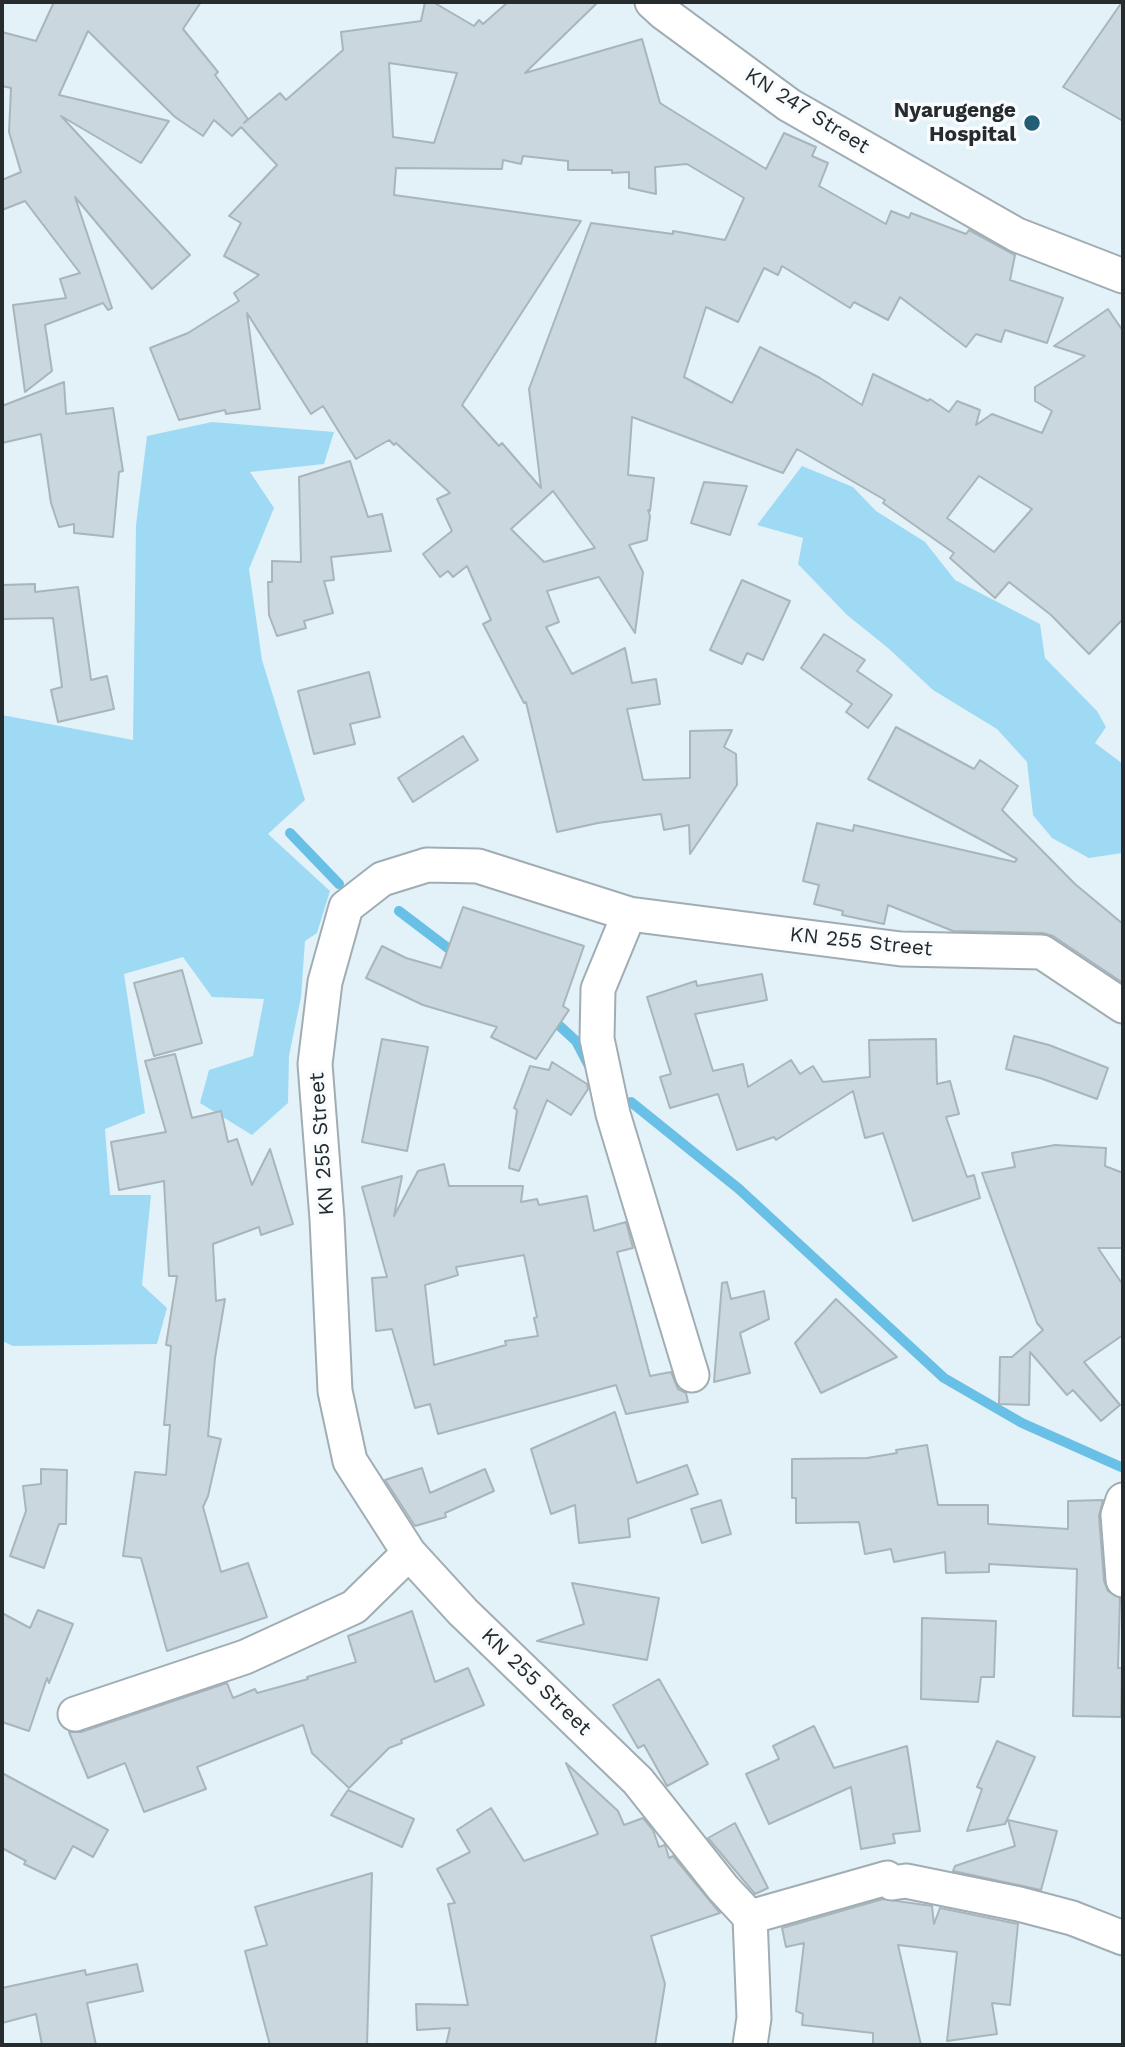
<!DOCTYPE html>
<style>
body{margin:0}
#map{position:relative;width:1125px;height:2047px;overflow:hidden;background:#e3f1f8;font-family:"Work Sans",sans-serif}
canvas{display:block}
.frame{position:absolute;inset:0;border:4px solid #262b2d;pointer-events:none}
</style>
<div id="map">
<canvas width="1125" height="2047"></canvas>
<div class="frame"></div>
</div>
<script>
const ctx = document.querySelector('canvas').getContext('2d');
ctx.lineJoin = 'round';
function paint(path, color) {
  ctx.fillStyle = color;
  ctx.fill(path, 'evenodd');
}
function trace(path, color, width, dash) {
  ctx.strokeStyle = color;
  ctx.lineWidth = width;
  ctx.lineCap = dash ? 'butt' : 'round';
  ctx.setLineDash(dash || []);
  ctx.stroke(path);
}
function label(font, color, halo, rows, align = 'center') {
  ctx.font = font + ' "Work Sans",sans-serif';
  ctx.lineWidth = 7;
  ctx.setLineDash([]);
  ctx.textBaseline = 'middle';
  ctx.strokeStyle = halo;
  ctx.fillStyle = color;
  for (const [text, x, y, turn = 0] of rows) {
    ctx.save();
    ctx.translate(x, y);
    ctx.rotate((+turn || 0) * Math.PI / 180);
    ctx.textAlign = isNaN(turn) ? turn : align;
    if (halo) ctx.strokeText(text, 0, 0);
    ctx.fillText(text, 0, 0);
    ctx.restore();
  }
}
paint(new Path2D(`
 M 212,422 L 334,432 L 324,464 L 250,472 L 274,508 L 249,569 L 262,660 L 305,800 L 268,834 L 330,891 L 317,933 L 305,941 L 301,997 L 289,1056 L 288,1103 L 252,1135 L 200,1103 L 209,1070 L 253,1056 L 264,999 L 212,997 L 183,957 L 124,974 L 145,1113 L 105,1129 L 110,1195 L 151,1195 L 142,1285 L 167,1308 L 157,1344 L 13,1346 L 2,1341 L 2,715 L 133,740 L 136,525 L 147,436 Z
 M 802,466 L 853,487 L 876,511 L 925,542 L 955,580 L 1040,624 L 1045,658 L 1097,711 L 1106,727 L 1095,743 L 1123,764 L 1122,853 L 1089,858 L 1052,838 L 1033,815 L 1027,762 L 997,729 L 933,690 L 888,648 L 847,615 L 798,564 L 803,538 L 757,525 Z`), '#9fdaf5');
trace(new Path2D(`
 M 290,833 L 339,884
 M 399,911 L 457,955
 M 551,1018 L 576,1041 L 589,1066
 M 631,1102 L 739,1189 L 944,1378 L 1022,1423 L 1121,1467`), '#69c0e7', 10);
const building = new Path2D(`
 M 54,2 L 201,2 L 183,29 L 218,72 L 215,75 L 248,119 L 244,123 L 280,93 L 286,100 L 343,50 L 341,32 L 421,21 L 425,2 L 433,2 L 474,26 L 479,20 L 483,24 L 508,2 L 598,2 L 525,73 L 642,39 L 660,103 L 766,169 L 784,133 L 816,147 L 812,156 L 828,163 L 819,186 L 886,224 L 891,211 L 909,218 L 911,213 L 966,234 L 969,230 L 1015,255 L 1010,280 L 1063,298 L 1047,343 L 1005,330 L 1001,342 L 976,334 L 966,347 L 900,297 L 888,320 L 854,302 L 850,308 L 782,266 L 778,275 L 764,268 L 738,322 L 706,307 L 684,377 L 732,403 L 760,347 L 820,378 L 862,405 L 873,374 L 928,401 L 930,399 L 949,412 L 957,401 L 980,410 L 976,425 L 992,414 L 1042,433 L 1052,411 L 1035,401 L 1035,387 L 1085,356 L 1054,346 L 1108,309 L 1123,331 L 1123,619 L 1089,654 L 1051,615 L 1009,582 L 995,598 L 950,558 L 954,553 L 883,503 L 885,500 L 797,449 L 783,473 L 632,417 L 628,475 L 654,478 L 650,511 L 648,510 L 650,516 L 647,540 L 629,545 L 643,572 L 635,633 L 599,577 L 547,591 L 559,622 L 546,627 L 572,674 L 625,648 L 632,683 L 656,679 L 660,704 L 627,709 L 643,780 L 690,778 L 690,731 L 732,730 L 724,747 L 736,754 L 737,785 L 690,854 L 689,825 L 664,830 L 661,814 L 598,823 L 557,832 L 526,702 L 524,703 L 483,624 L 491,620 L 467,566 L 453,577 L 448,571 L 440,577 L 423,554 L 452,531 L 437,499 L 450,493 L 396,443 L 394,445 L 389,440 L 356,459 L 323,406 L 311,414 L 247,313 L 260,409 L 226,414 L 225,410 L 179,420 L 150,348 L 188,333 L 239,301 L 234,293 L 259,275 L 224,256 L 241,223 L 229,216 L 277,165 L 241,127 L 232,136 L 214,120 L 203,136 L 175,117 L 88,31 L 59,95 L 169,121 L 141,163 L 61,116 L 190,255 L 152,289 L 75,197 L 112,308 L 108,310 L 103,303 L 45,325 L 52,371 L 25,392 L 13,305 L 66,298 L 60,279 L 80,273 L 25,201 L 2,210 L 2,180 L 21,172 L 9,132 L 11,88 L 2,86 L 2,32 L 36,41 ZM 389,63 L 457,73 L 434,143 L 393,137 ZM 523,156 L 568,161 L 568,170 L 612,170 L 612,173 L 629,172 L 629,188 L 656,194 L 655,167 L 687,164 L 744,198 L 725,240 L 673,231 L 673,234 L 591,223 L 529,389 L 541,488 L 502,443 L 499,446 L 462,405 L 581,221 L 394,195 L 396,168 L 502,169 L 503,160 L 521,164 ZM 979,476 L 1032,509 L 994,552 L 947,518 ZM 553,491 L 595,548 L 544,562 L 511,529 Z
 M 1122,2 L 1123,2 L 1123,121 L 1063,87 Z
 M 64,382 L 66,414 L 113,408 L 123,471 L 119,472 L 113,537 L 74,533 L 74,524 L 59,527 L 51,503 L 41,434 L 2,443 L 2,406 Z
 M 350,461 L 368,517 L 382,514 L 391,551 L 331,557 L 334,580 L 324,581 L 333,613 L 304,621 L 306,628 L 277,636 L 269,615 L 268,582 L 272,582 L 272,561 L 301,562 L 299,477 Z
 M 704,482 L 747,486 L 730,535 L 691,523 Z
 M 742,580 L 790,601 L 763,660 L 747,653 L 742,664 L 710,650 Z
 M 35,584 L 35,592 L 78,587 L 91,680 L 107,676 L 114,709 L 58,722 L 51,690 L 62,687 L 53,618 L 2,619 L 2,585 Z
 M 824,634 L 865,660 L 857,671 L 892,695 L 868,728 L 846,712 L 852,704 L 801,668 Z
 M 369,672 L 380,717 L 350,724 L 355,744 L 314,754 L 298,691 Z
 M 896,727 L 974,769 L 980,760 L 1018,786 L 1002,810 L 1075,884 L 1123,924 L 1123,983 L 1053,936 L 1043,933 L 953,931 L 888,905 L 884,924 L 842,915 L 843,911 L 814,904 L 819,885 L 803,881 L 817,823 L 853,831 L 854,825 L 1015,862 L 1017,859 L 868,779 Z
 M 463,736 L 478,760 L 413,802 L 398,778 Z
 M 463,907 L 584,946 L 563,1006 L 569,1010 L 536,1059 L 491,1037 L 497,1027 L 423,1005 L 366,978 L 382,946 L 406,958 L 441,968 Z
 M 182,970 L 202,1043 L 154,1056 L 134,983 Z
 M 762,974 L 767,1000 L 695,1014 L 713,1071 L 743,1064 L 748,1087 L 791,1060 L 800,1074 L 813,1066 L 823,1082 L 870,1077 L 869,1040 L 936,1039 L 937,1084 L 950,1081 L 959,1114 L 946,1117 L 967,1177 L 974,1175 L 980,1198 L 913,1221 L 883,1133 L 865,1138 L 853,1091 L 776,1140 L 774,1137 L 737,1150 L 718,1094 L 670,1108 L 660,1077 L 671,1074 L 647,997 L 696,981 L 697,986 Z
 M 1014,1036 L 1049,1045 L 1108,1068 L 1097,1099 L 1040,1078 L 1006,1069 Z
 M 382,1039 L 428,1047 L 407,1151 L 362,1142 Z
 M 175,1054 L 192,1118 L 221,1111 L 228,1142 L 237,1139 L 252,1185 L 270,1149 L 293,1224 L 261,1235 L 259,1227 L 213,1244 L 216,1301 L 225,1299 L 215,1358 L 208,1436 L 221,1439 L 208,1496 L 203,1507 L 221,1572 L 248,1563 L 267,1617 L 167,1651 L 141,1558 L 123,1556 L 135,1472 L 166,1475 L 170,1425 L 164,1425 L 171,1346 L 166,1345 L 177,1276 L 169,1276 L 164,1181 L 119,1190 L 111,1142 L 166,1132 L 145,1061 Z
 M 552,1062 L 587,1084 L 588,1089 L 571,1115 L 547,1100 L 519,1171 L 509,1168 L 517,1110 L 514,1108 L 530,1066 L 549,1070 Z
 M 1055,1145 L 1106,1148 L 1105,1166 L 1123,1173 L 1123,1248 L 1098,1248 L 1123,1285 L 1123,1335 L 1084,1362 L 1120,1405 L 1101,1421 L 1073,1390 L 1067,1395 L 1030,1352 L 1029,1405 L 999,1404 L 1000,1357 L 1012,1357 L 1043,1330 L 1037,1323 L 982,1173 L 1015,1167 L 1012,1153 Z
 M 444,1164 L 449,1186 L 523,1186 L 521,1202 L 537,1199 L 539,1205 L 587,1196 L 594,1231 L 626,1222 L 633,1248 L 617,1252 L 650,1376 L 671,1372 L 678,1389 L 686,1393 L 688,1402 L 626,1414 L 616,1385 L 438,1434 L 430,1404 L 415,1408 L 392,1329 L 376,1331 L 372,1278 L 387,1277 L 362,1187 L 402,1176 L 394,1216 L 418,1171 ZM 524,1255 L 537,1317 L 534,1318 L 538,1336 L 505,1341 L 506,1345 L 434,1365 L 425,1285 L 458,1275 L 456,1267 Z
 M 727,1282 L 731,1299 L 764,1291 L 769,1319 L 740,1333 L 750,1373 L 714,1382 L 722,1283 Z
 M 836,1299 L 897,1357 L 821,1393 L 795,1343 Z
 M 615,1412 L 637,1483 L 687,1465 L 698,1494 L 628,1519 L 630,1537 L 579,1543 L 575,1505 L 551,1514 L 531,1449 Z
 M 927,1445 L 938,1505 L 988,1505 L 988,1524 L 1068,1529 L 1068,1501 L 1103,1500 L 1099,1516 L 1104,1581 L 1108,1591 L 1120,1598 L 1118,1668 L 1122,1668 L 1121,1717 L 1073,1716 L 1077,1569 L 989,1564 L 989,1572 L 946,1573 L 945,1552 L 894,1562 L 891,1549 L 865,1554 L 859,1522 L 796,1523 L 796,1498 L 792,1498 L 792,1459 L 867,1458 L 897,1453 L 896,1450 Z
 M 422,1468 L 430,1493 L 485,1469 L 494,1491 L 445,1513 L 446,1517 L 415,1526 L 385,1480 Z
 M 41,1469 L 67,1470 L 66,1524 L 59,1524 L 44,1568 L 10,1556 L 26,1511 L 23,1486 L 41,1484 Z
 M 721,1500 L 731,1534 L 702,1543 L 691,1509 Z
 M 572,1583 L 659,1598 L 647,1660 L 537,1641 L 584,1624 Z
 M 38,1610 L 73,1624 L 49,1683 L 47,1678 L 29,1731 L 2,1722 L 2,1613 L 30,1628 Z
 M 412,1611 L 435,1682 L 468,1668 L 484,1705 L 401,1740 L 402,1743 L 389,1748 L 349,1788 L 312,1753 L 303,1725 L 197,1767 L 206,1789 L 144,1812 L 125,1763 L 88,1778 L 69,1732 L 81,1732 L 227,1683 L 233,1698 L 255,1689 L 257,1693 L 308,1679 L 307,1677 L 356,1662 L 348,1636 Z
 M 922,1618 L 996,1621 L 994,1677 L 981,1677 L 978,1702 L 921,1699 Z
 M 659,1679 L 708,1764 L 667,1786 L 644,1745 L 638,1748 L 613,1705 Z
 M 814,1726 L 834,1768 L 907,1746 L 920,1831 L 893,1834 L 895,1843 L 861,1849 L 851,1787 L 769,1824 L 746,1774 L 779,1759 L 773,1746 Z
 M 997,1741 L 1035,1757 L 1005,1824 L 967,1831 L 982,1789 L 977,1787 Z
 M 566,1763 L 618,1811 L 624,1825 L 643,1818 L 653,1830 L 659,1847 L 665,1845 L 669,1858 L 673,1856 L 720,1913 L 651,1936 L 665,1984 L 655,2045 L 446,2045 L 450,2028 L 417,2030 L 416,2004 L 468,2005 L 448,1904 L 455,1903 L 437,1869 L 470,1852 L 457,1830 L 491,1808 L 524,1861 L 598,1834 Z
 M 2,1773 L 108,1830 L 93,1857 L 73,1846 L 55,1879 L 24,1864 L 26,1861 L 2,1848 Z
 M 348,1790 L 414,1819 L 402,1847 L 331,1815 Z
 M 1008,1820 L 1057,1831 L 1041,1890 L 953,1871 L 955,1866 L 1015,1846 Z
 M 735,1823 L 768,1888 L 755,1894 L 708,1838 Z
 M 372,1873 L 367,2045 L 270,2045 L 245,1951 L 267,1945 L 255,1907 Z
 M 883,1899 L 932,1906 L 934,1924 L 940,1908 L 1018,1924 L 1010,2005 L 992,2003 L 997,2034 L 947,2041 L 957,1952 L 898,1945 L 921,2045 L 873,2045 L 873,2033 L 802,2025 L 803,2014 L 796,2011 L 804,1943 L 786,1947 L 782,1928 Z
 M 137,1964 L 143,1991 L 87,2003 L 96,2045 L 42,2045 L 36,2014 L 2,2023 L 2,1988 L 85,1970 L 86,1975 Z`);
paint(building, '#cad7de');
trace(building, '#a8b5bb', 2);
const minor = new Path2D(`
 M 652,2 L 664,13 L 789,105 L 1017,235 L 1123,276
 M 629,914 L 598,989 L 597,1039 L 613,1114 L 692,1375
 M 1123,1500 L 1118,1515 L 1123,1580
 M 75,1714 L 245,1657 L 354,1607 L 409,1553
 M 750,1917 L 887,1878 L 892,1883 L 906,1881 L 1019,1904 L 1072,1918 L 1123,1938
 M 750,2045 L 754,2018 L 750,1917 L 723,1888 L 638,1781 L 463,1612 L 409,1553 L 350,1461 L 335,1391 L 327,1219 L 315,1064 L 325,982 L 346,907 L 382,879 L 427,865 L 478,866 L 629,914 L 901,949 L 1042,952 L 1123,1006`);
trace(minor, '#a0adb3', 37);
trace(minor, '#fff', 33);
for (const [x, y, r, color] of [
 [1032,123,9,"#235e76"]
]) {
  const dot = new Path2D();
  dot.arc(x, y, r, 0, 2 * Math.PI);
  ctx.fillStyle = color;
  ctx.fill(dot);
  trace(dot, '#f9fcfe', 2.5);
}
label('21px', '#262b2d', '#f9fcfe', [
 ["KN 247 Street",807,111,32],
 ["KN 255 Street",861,942,6],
 ["KN 255 Street",322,1144,-94],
 ["KN 255 Street",536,1682,44]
]);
label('bold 21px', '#262b2d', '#f9fcfe', [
 ["Nyarugenge",1016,111],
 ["Hospital",1016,135]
], 'right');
</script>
